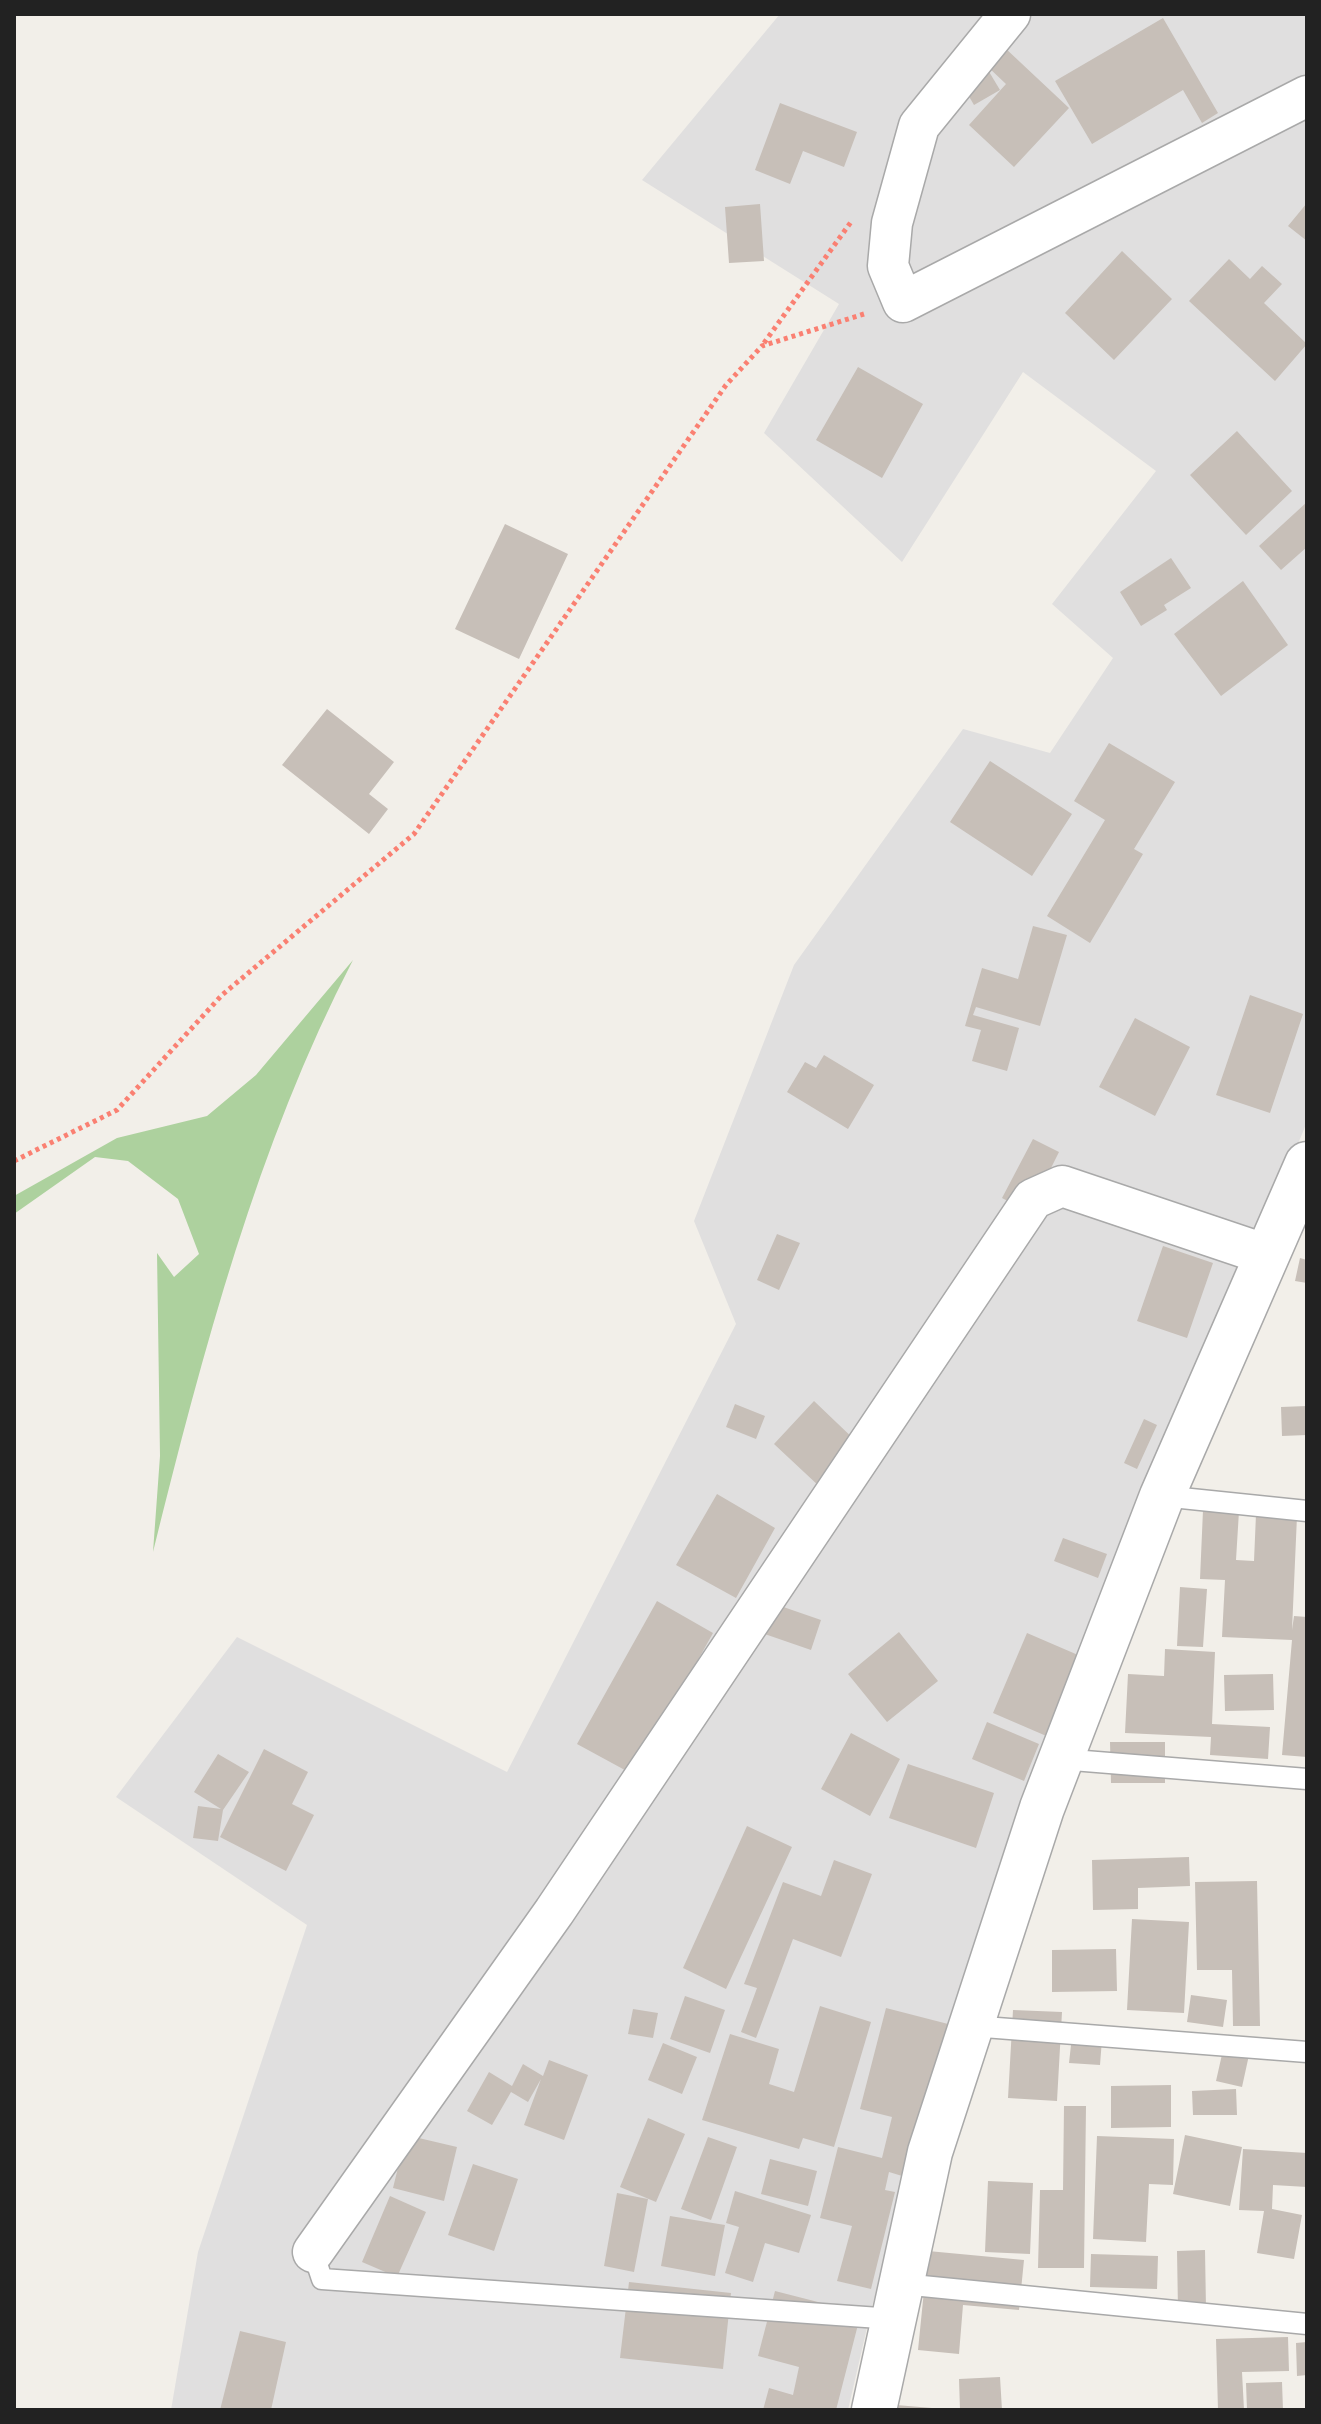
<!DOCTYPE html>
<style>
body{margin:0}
#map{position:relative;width:1321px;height:2424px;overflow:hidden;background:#f2efe9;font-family:"Asap Condensed",sans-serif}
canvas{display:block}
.frame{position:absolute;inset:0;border:16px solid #222;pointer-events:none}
</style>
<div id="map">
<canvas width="1321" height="2424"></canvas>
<div class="frame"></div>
</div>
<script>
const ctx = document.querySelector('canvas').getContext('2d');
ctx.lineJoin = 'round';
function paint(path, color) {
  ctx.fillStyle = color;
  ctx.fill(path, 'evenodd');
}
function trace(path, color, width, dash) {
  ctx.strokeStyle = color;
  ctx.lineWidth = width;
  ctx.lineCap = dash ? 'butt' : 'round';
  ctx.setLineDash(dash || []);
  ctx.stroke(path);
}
paint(new Path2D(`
 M 780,14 L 1307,14 L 1307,1122 L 1160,1476 L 1012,1859 L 872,2306 L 848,2410 L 171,2410 L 198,2252 L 307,1925 L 116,1797 L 237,1637 L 507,1772 L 736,1324 L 694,1221 L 794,965 L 963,729 L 1050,753 L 1113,658 L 1052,604 L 1156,471 L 1023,372 L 902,562 L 764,433 L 839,304 L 642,180 Z`), '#e0dfdf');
paint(new Path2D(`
 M 353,960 C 257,1145 203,1351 153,1552 L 160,1456 L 157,1253 L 174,1277 L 199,1254 L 178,1199 L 128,1161 L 95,1157 L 14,1214 L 14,1196 L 117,1138 L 207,1116 L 256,1075 Z`), '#add19e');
paint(new Path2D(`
 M 1163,18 L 1218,113 L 1202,123 L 1183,90 L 1092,144 L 1055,81 Z
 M 1004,47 L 1069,108 L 1014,167 L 969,125 L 1006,84 L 987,66 Z
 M 988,70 L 1000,90 L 974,105 L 963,86 Z
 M 780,103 L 857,132 L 844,167 L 803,151 L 790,184 L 755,170 Z
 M 1307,203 L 1307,241 L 1288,226 Z
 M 760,204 L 764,261 L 729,263 L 725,207 Z
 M 1122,251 L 1172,299 L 1114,360 L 1065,313 Z
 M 1229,259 L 1250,279 L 1262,266 L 1282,284 L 1264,303 L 1307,344 L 1275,381 L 1189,301 Z
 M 858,367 L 923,404 L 882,478 L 816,440 Z
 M 1237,431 L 1292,491 L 1246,535 L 1190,475 Z
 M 1307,502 L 1307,547 L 1281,570 L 1259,546 Z
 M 505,524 L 568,554 L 519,659 L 455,629 Z
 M 1171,558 L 1191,588 L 1164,605 L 1167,610 L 1141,626 L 1120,592 Z
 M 1243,581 L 1288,645 L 1221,696 L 1174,634 Z
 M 327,709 L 394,762 L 369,794 L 388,809 L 369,834 L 282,765 Z
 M 1109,743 L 1175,782 L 1134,849 L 1143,854 L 1090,943 L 1047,916 L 1105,820 L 1074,801 Z
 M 990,761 L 1072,814 L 1032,876 L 950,822 Z
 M 1033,926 L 1067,935 L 1040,1026 L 976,1007 L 973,1015 L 1019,1028 L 1007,1071 L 972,1061 L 981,1030 L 965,1026 L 982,968 L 1018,979 Z
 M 1250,995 L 1303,1014 L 1270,1113 L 1216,1095 Z
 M 1135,1018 L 1190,1047 L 1155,1116 L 1099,1087 Z
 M 824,1055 L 874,1085 L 848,1129 L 787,1092 L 805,1062 L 816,1068 Z
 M 1033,1139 L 1059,1152 L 1045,1180 L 1021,1208 L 1002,1198 Z
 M 777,1234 L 800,1243 L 779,1290 L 757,1280 Z
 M 1163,1246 L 1213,1263 L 1187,1338 L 1137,1321 Z
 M 1300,1258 L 1307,1260 L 1307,1283 L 1295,1281 Z
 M 814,1401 L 859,1444 L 820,1487 L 774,1444 Z
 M 735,1404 L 765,1416 L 756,1439 L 726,1427 Z
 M 1307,1406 L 1307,1435 L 1282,1436 L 1281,1407 Z
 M 1144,1419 L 1157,1425 L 1137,1469 L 1124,1463 Z
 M 717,1494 L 775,1528 L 736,1598 L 676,1565 Z
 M 1203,1510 L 1239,1511 L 1236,1560 L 1254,1561 L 1256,1514 L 1297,1516 L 1292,1630 L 1294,1616 L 1307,1617 L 1307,1757 L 1282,1755 L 1292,1640 L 1222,1637 L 1225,1580 L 1200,1579 Z
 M 1063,1538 L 1107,1554 L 1098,1578 L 1054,1561 Z
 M 1180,1587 L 1207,1589 L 1203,1647 L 1177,1646 Z
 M 657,1601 L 713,1633 L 634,1775 L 577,1744 Z
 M 766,1601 L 821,1620 L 811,1650 L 756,1631 Z
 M 899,1632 L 938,1681 L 887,1722 L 848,1674 Z
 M 1027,1633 L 1085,1658 L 1051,1738 L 993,1713 Z
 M 1165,1649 L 1215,1652 L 1212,1724 L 1270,1727 L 1268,1759 L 1210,1755 L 1211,1737 L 1125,1733 L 1128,1674 L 1164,1676 Z
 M 1273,1674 L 1274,1710 L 1225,1711 L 1224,1675 Z
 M 987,1722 L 1039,1744 L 1024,1781 L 972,1759 Z
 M 851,1733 L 900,1759 L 870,1816 L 821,1789 Z
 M 1110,1742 L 1165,1742 L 1165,1783 L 1111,1783 Z
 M 264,1749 L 308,1772 L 292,1804 L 314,1815 L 286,1871 L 220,1837 Z
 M 218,1754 L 249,1772 L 223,1810 L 218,1841 L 193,1838 L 198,1806 L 221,1809 L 194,1792 Z
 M 908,1764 L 994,1793 L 976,1848 L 889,1818 Z
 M 747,1826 L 792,1847 L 726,1989 L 683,1968 Z
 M 1189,1857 L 1190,1886 L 1138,1888 L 1138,1909 L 1093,1910 L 1092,1860 Z
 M 834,1860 L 872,1874 L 841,1957 L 793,1939 L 756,2038 L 741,2032 L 757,1988 L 744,1984 L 783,1882 L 821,1896 Z
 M 1257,1881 L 1260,2026 L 1233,2026 L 1232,1970 L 1197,1970 L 1195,1882 Z
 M 1132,1919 L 1189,1922 L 1184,2013 L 1127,2010 Z
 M 1116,1949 L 1117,1991 L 1052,1992 L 1052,1950 Z
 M 1191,1995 L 1227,2000 L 1223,2027 L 1187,2022 Z
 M 685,1996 L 725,2010 L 710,2053 L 670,2039 Z
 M 820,2006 L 871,2022 L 834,2147 L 803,2138 L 799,2149 L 702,2120 L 730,2034 L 779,2049 L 769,2084 L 794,2092 Z
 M 886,2008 L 952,2025 L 912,2179 L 889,2172 L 885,2190 L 895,2192 L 871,2289 L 837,2281 L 852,2226 L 820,2218 L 838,2147 L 882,2158 L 892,2117 L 860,2109 Z
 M 633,2009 L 658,2013 L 653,2038 L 628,2034 Z
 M 1013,2010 L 1062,2012 L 1057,2101 L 1008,2098 Z
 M 1072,2036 L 1102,2039 L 1100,2065 L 1069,2063 Z
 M 663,2043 L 697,2057 L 682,2094 L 648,2080 Z
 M 1223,2050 L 1249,2055 L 1242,2087 L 1216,2081 Z
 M 549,2060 L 588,2075 L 564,2140 L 524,2125 L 541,2079 L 528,2102 L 511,2092 L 492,2125 L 467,2111 L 489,2072 L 512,2086 L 523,2064 L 543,2076 Z
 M 1171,2085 L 1171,2127 L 1111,2128 L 1111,2086 Z
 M 1236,2089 L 1237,2115 L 1193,2115 L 1192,2091 Z
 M 1064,2106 L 1086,2106 L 1084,2268 L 1038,2268 L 1040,2190 L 1063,2190 Z
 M 648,2118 L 685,2134 L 656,2202 L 620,2187 Z
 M 406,2135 L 457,2147 L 444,2201 L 393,2188 Z
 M 1185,2135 L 1242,2147 L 1230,2206 L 1173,2194 Z
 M 1097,2136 L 1174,2139 L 1173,2185 L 1149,2184 L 1146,2242 L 1093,2239 Z
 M 708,2137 L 737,2147 L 711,2220 L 681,2209 Z
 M 1243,2149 L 1307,2153 L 1307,2187 L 1273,2185 L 1272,2209 L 1302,2215 L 1294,2259 L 1257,2253 L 1264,2211 L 1239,2210 Z
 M 770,2159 L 817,2171 L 808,2206 L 761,2194 Z
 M 473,2164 L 518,2179 L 494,2251 L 448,2235 Z
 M 988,2181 L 1033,2183 L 1030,2254 L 985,2252 Z
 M 735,2191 L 811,2215 L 799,2253 L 765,2243 L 753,2282 L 725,2273 L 739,2227 L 726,2223 Z
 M 617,2193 L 648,2199 L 634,2272 L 604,2266 Z
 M 390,2196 L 426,2212 L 397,2277 L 362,2262 Z
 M 670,2216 L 725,2225 L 715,2276 L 661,2266 Z
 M 1205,2250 L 1206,2309 L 1178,2310 L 1177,2251 Z
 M 928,2251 L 1024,2260 L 1019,2310 L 963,2305 L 959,2354 L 918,2350 Z
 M 1091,2254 L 1158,2256 L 1157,2289 L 1090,2287 Z
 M 629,2282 L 731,2293 L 723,2369 L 620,2358 Z
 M 775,2291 L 861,2313 L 836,2410 L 763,2410 L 769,2388 L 793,2395 L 799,2367 L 758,2356 Z
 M 240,2331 L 286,2342 L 271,2410 L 220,2410 Z
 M 1288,2337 L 1289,2371 L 1242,2372 L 1244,2410 L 1218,2410 L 1216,2339 Z
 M 1307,2342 L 1307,2375 L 1297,2376 L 1296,2343 Z
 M 1000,2377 L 1002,2410 L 960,2410 L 959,2379 Z
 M 1282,2382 L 1283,2410 L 1247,2410 L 1246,2383 Z
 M 896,2405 L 932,2408 L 932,2410 L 895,2410 Z`), '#c7bfb8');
const service = new Path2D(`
 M 1162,1496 L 1307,1511
 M 1060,1759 L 1307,1779
 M 971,2026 L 1307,2052
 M 313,2252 L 322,2279 L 894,2319
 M 902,2284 L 1307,2324`);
const minor = new Path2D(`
 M 1010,14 L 919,126 L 892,223 L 888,266 L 903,302 L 1307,96
 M 313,2252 L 554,1912 L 1033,1199 L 1062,1186 L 1267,1255`);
const tertiary = new Path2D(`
 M 874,2410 L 930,2152 L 1042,1808 L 1162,1496 L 1307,1164`);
trace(service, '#a9a9a9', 23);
trace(minor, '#a9a9a9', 43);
trace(tertiary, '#a9a9a9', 47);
trace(new Path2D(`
 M 764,343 L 851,222
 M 14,1161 L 117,1110 L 222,995 L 414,834 L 726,385 L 762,346 L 864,314`), '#fa8072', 5, [4, 4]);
trace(service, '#fff', 20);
trace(minor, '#fff', 40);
trace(tertiary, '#fff', 44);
</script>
